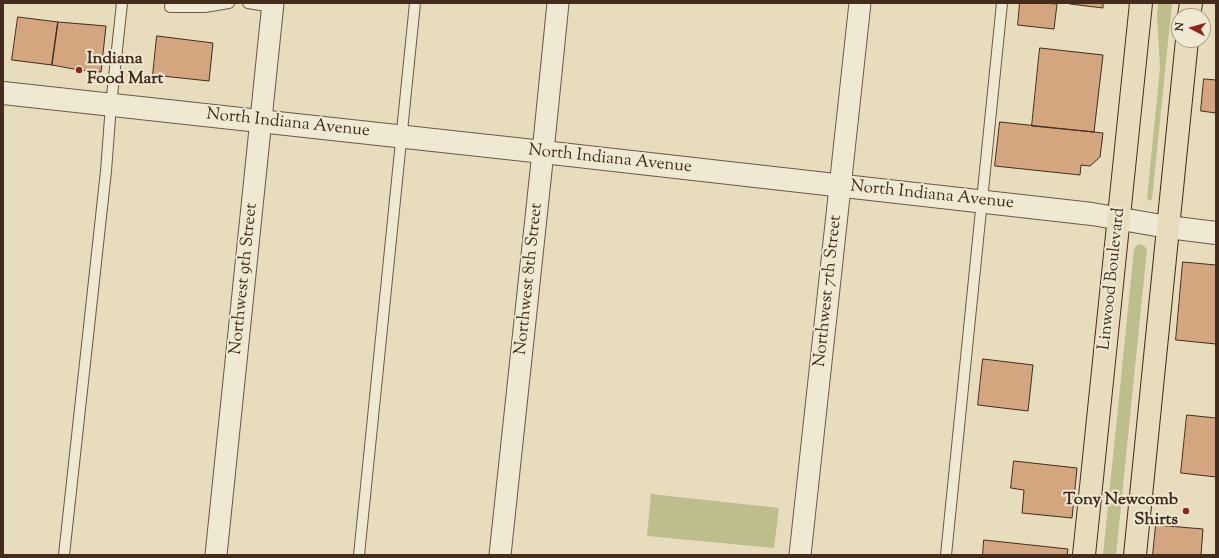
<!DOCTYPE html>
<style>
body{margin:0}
#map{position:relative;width:1219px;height:558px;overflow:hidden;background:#e7dcbc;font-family:"Sorts Mill Goudy",serif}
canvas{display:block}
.frame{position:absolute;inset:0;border:4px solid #432c1e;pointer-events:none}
.north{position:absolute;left:1171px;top:8px;width:40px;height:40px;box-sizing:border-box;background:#efe8d3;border:1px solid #aa9d8b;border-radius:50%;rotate:276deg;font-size:11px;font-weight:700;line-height:16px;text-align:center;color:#432c1e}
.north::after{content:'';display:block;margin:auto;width:14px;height:18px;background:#8f2418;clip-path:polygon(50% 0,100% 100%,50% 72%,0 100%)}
</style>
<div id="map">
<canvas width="1219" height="558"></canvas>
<div class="frame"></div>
<div class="north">N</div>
</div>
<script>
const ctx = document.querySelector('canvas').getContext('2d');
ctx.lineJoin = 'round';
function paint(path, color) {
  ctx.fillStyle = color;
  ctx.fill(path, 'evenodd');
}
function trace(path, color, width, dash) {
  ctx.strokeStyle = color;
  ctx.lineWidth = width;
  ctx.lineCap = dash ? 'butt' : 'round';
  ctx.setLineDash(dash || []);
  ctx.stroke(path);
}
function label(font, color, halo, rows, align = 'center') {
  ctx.font = font + ' "Sorts Mill Goudy",serif';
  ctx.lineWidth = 4;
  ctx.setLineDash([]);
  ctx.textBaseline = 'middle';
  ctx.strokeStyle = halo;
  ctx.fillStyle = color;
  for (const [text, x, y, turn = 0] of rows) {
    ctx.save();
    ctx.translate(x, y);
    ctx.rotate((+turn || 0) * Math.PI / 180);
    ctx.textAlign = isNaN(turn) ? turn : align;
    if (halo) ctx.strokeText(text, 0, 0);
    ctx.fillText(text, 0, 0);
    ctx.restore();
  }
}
paint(new Path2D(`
 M 1158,3 L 1172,3 L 1152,199 L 1150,201 L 1147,198 L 1160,68 L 1157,16 Z
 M 1141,244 L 1144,246 L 1147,249 L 1116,555 L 1103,555 L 1134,250 L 1136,246 Z
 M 651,494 L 779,508 L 774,548 L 647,536 Z`), '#bdbe8c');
const building = new Path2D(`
 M 1020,3 L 1045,3 L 1057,4 L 1054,29 L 1018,25 Z
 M 1070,3 L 1103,3 L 1103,8 L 1070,4 Z
 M 18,17 L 58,22 L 52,65 L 12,60 Z
 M 58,22 L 106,26 L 101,72 L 79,70 L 52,65 Z
 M 157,36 L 213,43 L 209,81 L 153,75 Z
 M 1040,48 L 1103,55 L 1094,132 L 1032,126 Z
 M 1204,79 L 1216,80 L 1216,113 L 1201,111 Z
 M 1000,122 L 1103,133 L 1100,157 L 1090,166 L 1081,165 L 1080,175 L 995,166 Z
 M 1183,262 L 1216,265 L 1216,344 L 1176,340 Z
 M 983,359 L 1033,365 L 1028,411 L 978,405 Z
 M 1187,415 L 1216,418 L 1216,477 L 1181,473 Z
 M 1014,461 L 1077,468 L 1072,518 L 1022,513 L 1024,490 L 1011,488 Z
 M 1156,525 L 1203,529 L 1201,555 L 1153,555 Z
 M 984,540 L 1068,549 L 1067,555 L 983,555 Z`);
paint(building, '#d4a67f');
trace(building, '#432c1e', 1);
const service = new Path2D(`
 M 248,3 L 273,7
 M 170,7 L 205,7 L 229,3
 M 64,555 L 106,171 L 111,105 L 122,3
 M 359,555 L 415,3
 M 946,555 L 1002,3`);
const minor = new Path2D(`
 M 216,555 L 273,3
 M 500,555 L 543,152 L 558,3
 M 800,555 L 860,3`);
const tertiary = new Path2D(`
 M 3,93 L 543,152 L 1092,214 L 1168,227 L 1216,233`);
const primary = new Path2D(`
 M 1189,16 L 1191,3
 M 1084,555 L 1141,3
 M 1135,555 L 1187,40`);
trace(service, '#6c5846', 12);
trace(minor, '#6c5846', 23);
trace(tertiary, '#6c5846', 24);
trace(primary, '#432c1e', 24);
trace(service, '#efe8d3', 10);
trace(minor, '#efe8d3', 21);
trace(tertiary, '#efe8d3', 22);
trace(primary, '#e7dcbc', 22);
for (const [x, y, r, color] of [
 [79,70,4,"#8f2418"],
 [1186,511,4,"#8f2418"]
]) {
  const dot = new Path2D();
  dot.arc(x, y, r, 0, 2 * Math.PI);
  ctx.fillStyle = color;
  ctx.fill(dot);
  trace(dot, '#efe8d3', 1.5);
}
label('bold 17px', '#432c1e', '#efe8d3', [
 ["Indiana",87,60],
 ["Food Mart",87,80],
 ["Tony Newcomb",1178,501,"right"],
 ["Shirts",1178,521,"right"]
], 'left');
label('17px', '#432c1e', '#efe8d3', [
 ["North Indiana Avenue",288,124,6],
 ["North Indiana Avenue",610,160,6],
 ["North Indiana Avenue",932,196,6],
 ["Northwest 9th Street",245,279,-84],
 ["Northwest 8th Street",530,279,-84],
 ["Linwood Boulevard",1113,279,-84],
 ["Northwest 7th Street",829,291,-84]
]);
</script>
